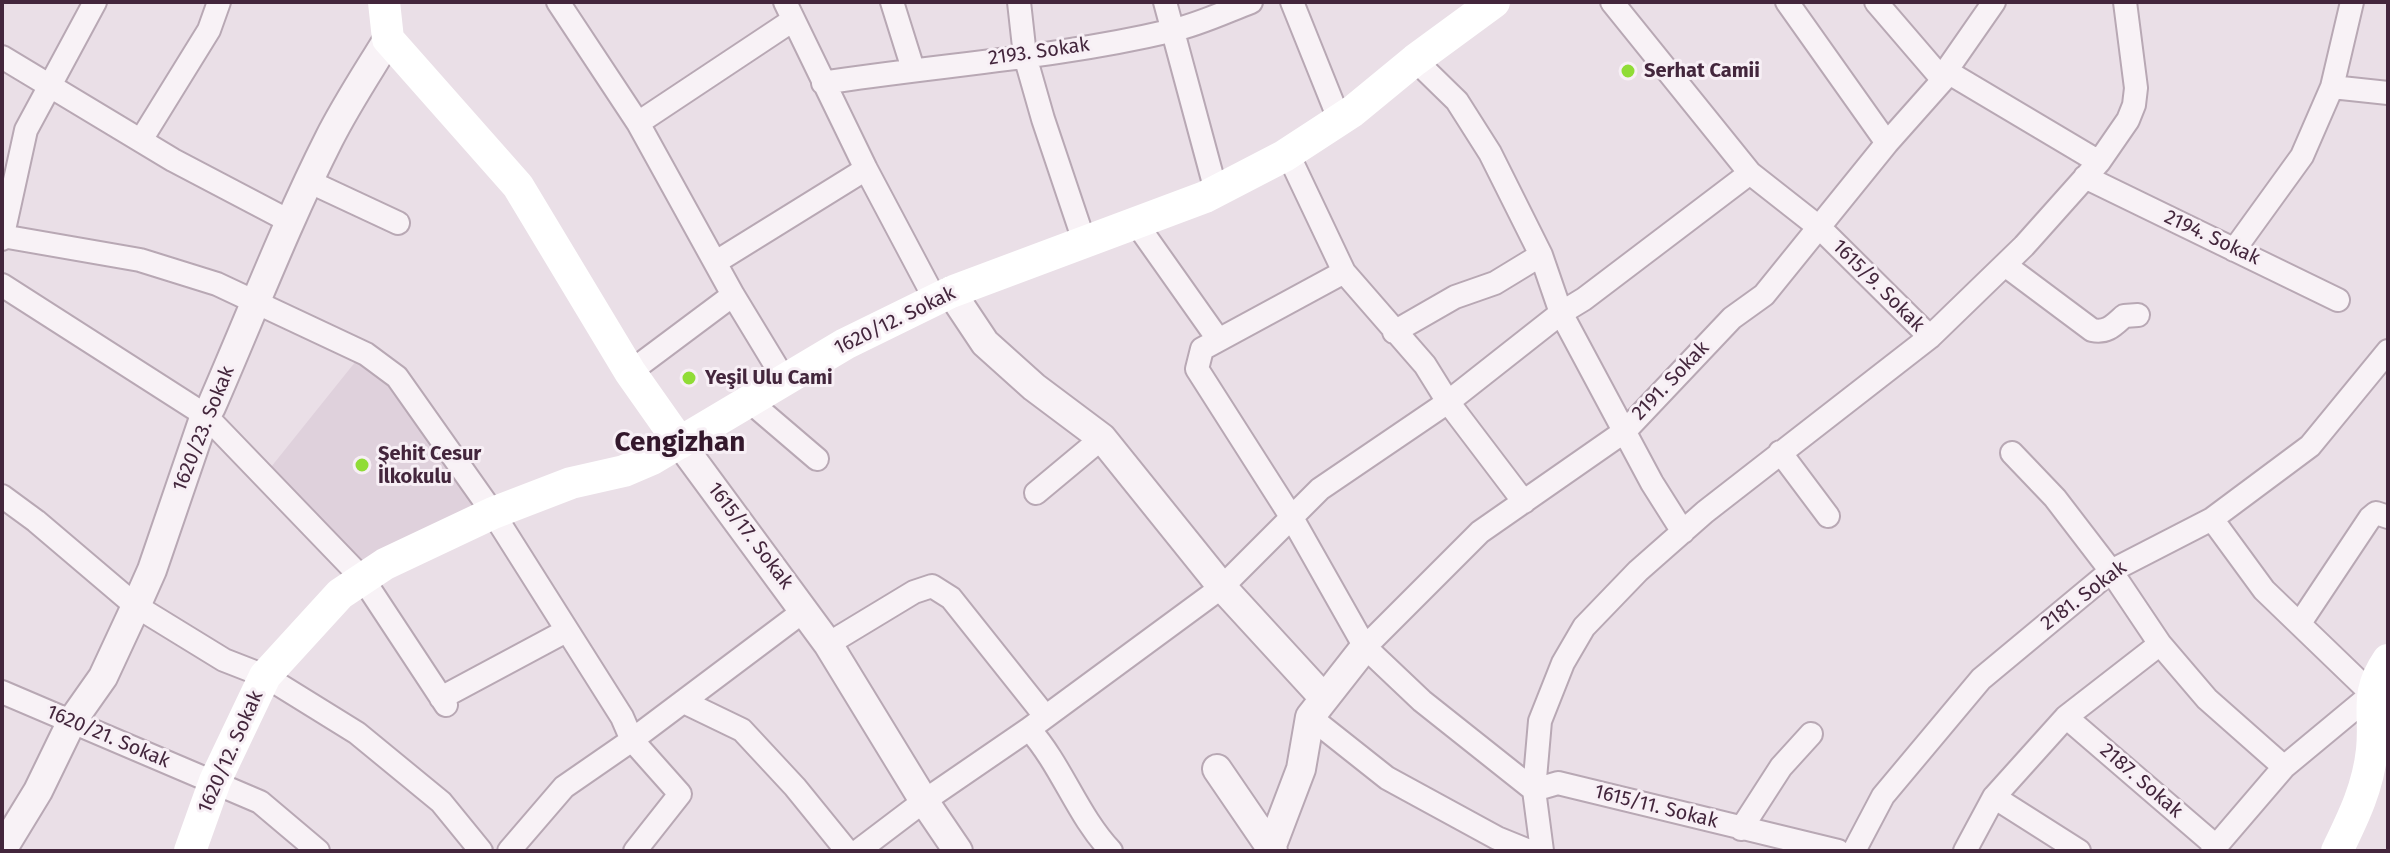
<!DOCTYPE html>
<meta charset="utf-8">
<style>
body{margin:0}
#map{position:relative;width:2390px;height:853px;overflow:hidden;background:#eadfe7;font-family:"Fira Sans",sans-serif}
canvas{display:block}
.frame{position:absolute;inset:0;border:4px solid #43263c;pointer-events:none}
</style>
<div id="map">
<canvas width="2390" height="853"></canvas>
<div class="frame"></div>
</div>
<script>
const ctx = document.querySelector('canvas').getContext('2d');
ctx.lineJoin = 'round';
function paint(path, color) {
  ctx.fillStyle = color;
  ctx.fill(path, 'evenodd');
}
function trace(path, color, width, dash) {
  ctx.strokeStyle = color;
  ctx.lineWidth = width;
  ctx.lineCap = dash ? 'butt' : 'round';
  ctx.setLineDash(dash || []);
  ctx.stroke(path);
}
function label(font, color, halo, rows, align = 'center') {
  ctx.font = font + ' "Fira Sans",sans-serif';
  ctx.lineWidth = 6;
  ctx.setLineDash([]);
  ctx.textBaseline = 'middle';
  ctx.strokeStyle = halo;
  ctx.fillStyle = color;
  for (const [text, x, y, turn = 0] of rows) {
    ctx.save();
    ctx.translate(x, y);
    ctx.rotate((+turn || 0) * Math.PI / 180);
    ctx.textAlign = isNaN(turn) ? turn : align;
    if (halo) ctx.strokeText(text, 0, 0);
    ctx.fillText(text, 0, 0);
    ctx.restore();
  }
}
paint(new Path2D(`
 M 356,361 L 392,381 L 449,459 L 476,513 L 365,571 L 267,472 Z`), '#dfd1dc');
const minor = new Path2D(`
 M 558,2 L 638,123 L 733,295 L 784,379
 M 785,2 L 866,169 L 936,301
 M 892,2 L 913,69
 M 1019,2 L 1025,56 L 1043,119 L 1084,241
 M 1165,2 L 1216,191
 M 1292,2 L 1339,119
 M 1612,2 L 1750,173 L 1820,228 L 1930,337
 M 1787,2 L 1887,143
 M 1876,2 L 1943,80
 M 2,57 L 173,160 L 291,222
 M 1415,60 L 1457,101 L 1490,153 L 1541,255 L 1561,313 L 1652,483 L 1683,532
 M 1946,71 L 2099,162
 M 823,83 C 938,65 1056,58 1170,31 C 1198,25 1225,12 1251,2
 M 2332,87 L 2388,93
 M 638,123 L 793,20
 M 141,140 L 209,30 L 219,2
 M 1288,154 L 1344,272 L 1425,365 L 1448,402 L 1524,502
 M 2085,177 L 2338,300
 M 308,181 L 398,223
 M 1136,223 L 1218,339
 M 2,236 L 140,260 L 217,284 L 366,354 L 397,377 L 493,513 L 622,717 L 632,740 L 805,610
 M 2,239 L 26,130 L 95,2
 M 2234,250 L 2302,156 L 2332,87 L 2352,2
 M 716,262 L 866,169
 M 2005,265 L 2092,330 C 2107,333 2113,326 2124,316 L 2138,315
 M 1344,272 L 1202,349 L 1197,369 L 1292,518 L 1365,647 L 1422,701 L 1534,790
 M 2,285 L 205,415 L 363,579 L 446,705
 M 1394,332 L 1455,297 L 1495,283 L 1541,255
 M 630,372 L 733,295
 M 748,400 L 817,459
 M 1780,452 L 1828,516
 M 2012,453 L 2055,498 L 2111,571 L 2160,644 L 2207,699 L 2284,767
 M 1036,493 L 1102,438
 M 2,496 L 36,521 L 136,606 L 224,660 L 265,676 L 357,733 L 441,802 L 481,851
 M 2300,623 L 2370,518 L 2376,513 L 2388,517
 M 828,644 L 914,592 L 932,586 L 951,598 L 1045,716
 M 1365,647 L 1480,532 L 1625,431 L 1732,318 L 1764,295 L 1887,143 L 1943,80 L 1946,71 L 1994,2
 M 2,692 L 260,802 L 318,851
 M 441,698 L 566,631
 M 684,702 L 742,730 L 795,787 L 847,851
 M 1310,717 L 1387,778 L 1497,838 L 1529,851
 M 2066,717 L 2216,846
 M 1534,790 L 1540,721 L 1563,663 L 1584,627 L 1638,571 L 1705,512 L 1930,337 L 2024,246 L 2099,162 L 2128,120 L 2134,105 L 2136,88 L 2125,2
 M 1994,797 L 2079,851
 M 1741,829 L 1781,767 L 1811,734
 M 509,851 L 564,787 L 632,740 L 680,794 L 635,851
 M 858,851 L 924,801 L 1029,729
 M 1111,851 C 1077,815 1062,766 1029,729 L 1222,587 L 1320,489 L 1448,402 L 1561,313 L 1584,299 L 1750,173
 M 1542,851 L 1534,790 L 1558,783 L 1838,851
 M 1854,851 L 1883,796 L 1981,679 L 2111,571 L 2212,519 L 2310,446 L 2388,351
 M 1965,851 L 1994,797 L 2066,717 L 2160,644
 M 2212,851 L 2284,767 L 2372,694 L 2264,590 L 2212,519`);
const tertiary = new Path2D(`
 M 951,292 L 985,343 L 1034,387 L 1102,438 L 1222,587 L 1323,697
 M 680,443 L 828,644 L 924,801 L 958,851
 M 1217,769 L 1273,851
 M 1271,848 L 1301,769 L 1310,717 L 1365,647
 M 2,850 L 38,791 L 72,721 L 103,677 L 136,606 L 152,570 L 205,415 L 211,407 C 250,318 285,226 329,139 C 346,105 368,72 388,39`);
trace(minor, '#b8a8b4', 26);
trace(tertiary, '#b8a8b4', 32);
trace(minor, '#f8f2f6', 22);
trace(tertiary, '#f8f2f6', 28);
trace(new Path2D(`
 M 384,2 L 388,39 L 518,186 L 630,372 L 680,443
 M 190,851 L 215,781 L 265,676 L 340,594 L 385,564 L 493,513 L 571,483 L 624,471 L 652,459 L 845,344 L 951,292 L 1205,197 L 1284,156 L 1353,111 L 1415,60 L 1494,2
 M 2337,851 C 2353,818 2368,788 2372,750 C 2376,712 2364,695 2388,660`), '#fff', 32);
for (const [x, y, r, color] of [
 [1628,71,8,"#90dc36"],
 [689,378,8,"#90dc36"],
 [362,465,8,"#90dc36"]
]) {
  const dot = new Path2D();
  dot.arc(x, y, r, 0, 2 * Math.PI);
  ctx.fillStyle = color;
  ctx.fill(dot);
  trace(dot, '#f7eff5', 3);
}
label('20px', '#43263c', '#f7eff5', [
 ["2193. Sokak",1039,52,-8],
 ["2194. Sokak",2212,238,25],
 ["1615/9. Sokak",1878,286,45],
 ["1620/12. Sokak",895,321,-26],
 ["2191. Sokak",1671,381,-46],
 ["1620/23. Sokak",204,429,-68],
 ["1615/17. Sokak",750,536,53],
 ["2181. Sokak",2084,596,-37],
 ["1620/21. Sokak",108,737,23],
 ["1620/12. Sokak",231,752,-66],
 ["2187. Sokak",2141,781,41],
 ["1615/11. Sokak",1656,807,14]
]);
label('bold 20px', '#43263c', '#f7eff5', [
 ["Serhat Camii",1644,71],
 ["Yeşil Ulu Cami",705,378],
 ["Şehit Cesur",378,454],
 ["İlkokulu",378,477]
], 'left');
label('bold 28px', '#33182c', '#f7eff5', [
 ["Cengizhan",680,443]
]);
</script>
